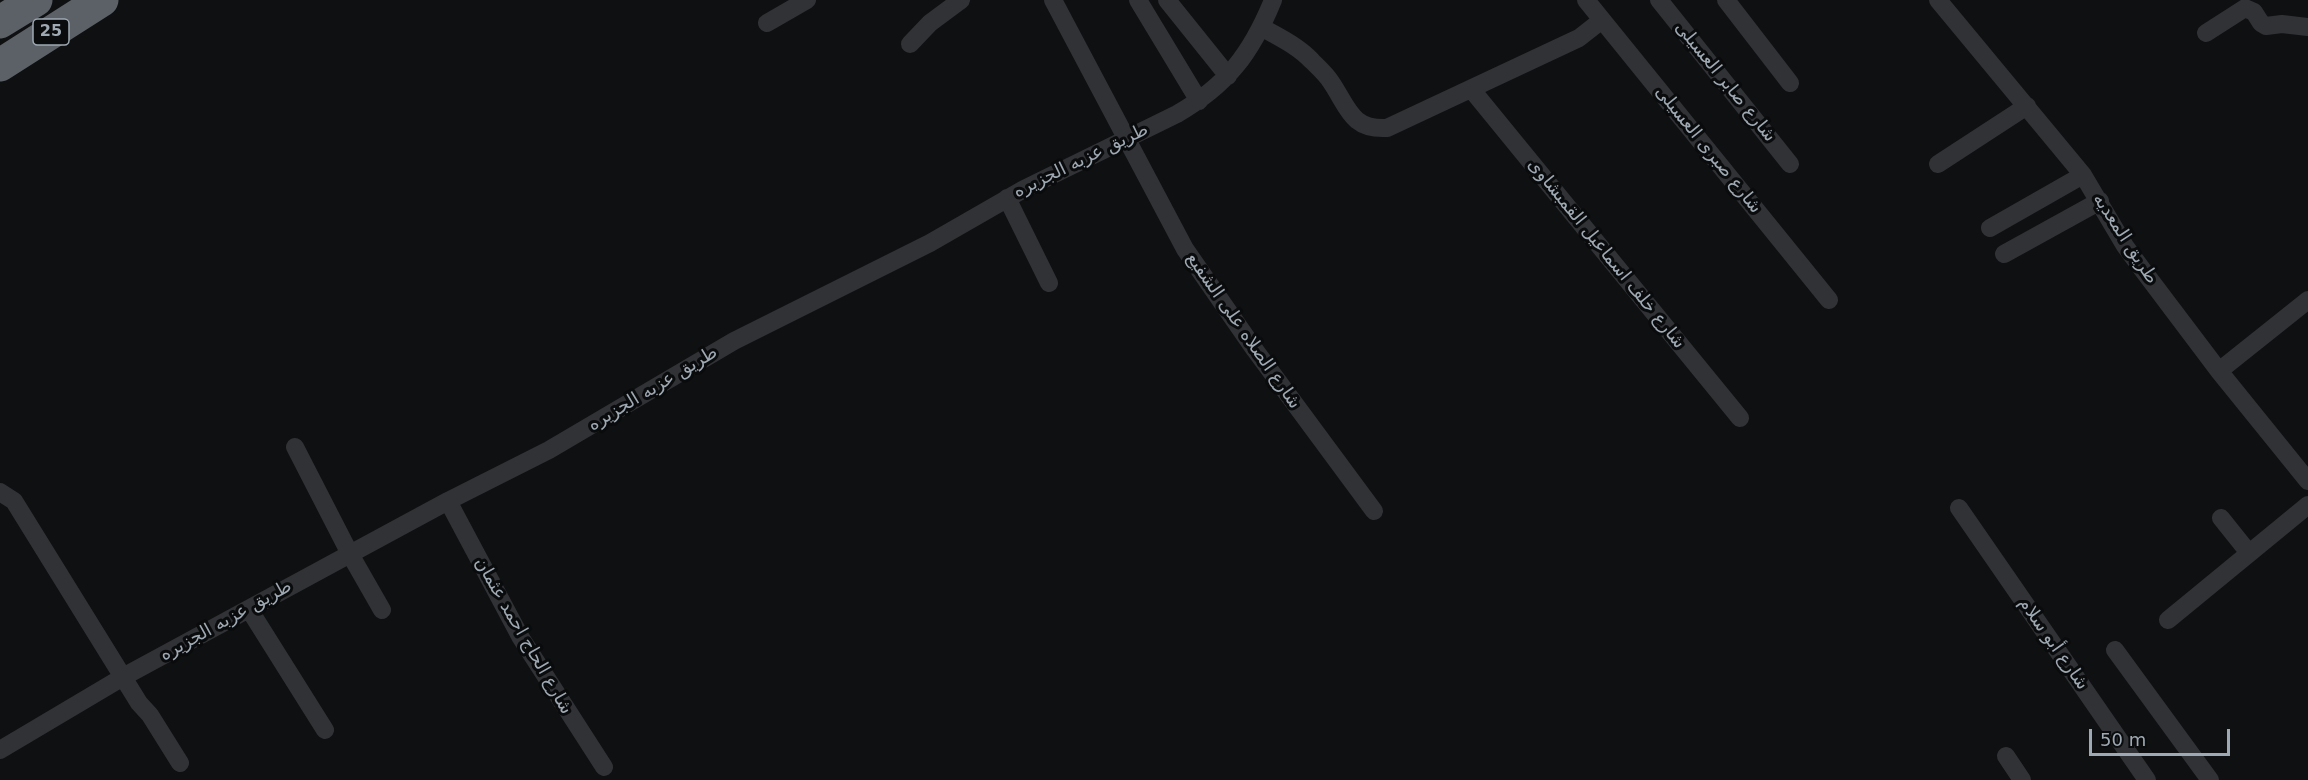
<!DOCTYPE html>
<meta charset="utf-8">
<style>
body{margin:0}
#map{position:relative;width:2308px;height:780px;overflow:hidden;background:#0f1011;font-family:"DejaVu Sans",sans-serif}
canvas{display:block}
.scale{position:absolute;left:2089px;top:729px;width:141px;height:27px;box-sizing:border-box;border:3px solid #9fa9b3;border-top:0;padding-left:8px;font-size:18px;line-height:21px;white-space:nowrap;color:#9fa9b3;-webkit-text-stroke:4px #0a0b0c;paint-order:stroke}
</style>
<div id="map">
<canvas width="2308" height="780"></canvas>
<div class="scale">50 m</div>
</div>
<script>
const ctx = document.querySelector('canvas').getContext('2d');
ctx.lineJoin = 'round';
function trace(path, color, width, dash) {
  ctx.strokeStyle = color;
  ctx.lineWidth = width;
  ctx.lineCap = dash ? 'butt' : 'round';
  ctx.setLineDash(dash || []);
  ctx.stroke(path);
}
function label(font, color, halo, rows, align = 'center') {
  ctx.font = font + ' "DejaVu Sans",Cairo,sans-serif';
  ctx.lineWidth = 6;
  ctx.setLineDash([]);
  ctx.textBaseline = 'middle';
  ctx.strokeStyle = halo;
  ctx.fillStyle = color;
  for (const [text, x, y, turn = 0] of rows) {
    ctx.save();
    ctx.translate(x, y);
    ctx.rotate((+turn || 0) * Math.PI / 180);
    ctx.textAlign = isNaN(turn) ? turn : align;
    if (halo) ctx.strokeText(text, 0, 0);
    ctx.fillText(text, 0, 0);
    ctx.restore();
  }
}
trace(new Path2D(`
 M 1053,0 L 1185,249 L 1255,350 L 1374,511
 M 1138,0 L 1199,101
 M 1167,0 L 1228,76
 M 1586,0 L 1829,300
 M 1659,0 L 1790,164
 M 1726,0 L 1790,83
 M 1938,0 L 2083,175 L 2125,246 L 2142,269 L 2219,371 L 2308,481
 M 767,23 L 807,0
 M 1261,27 C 1279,37 1298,46 1312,61 C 1318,67 1326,74 1331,82 C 1348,107 1351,130 1387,128 L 1579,38 L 1602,20
 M 2206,33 L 2245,8 L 2254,12 L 2261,23 L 2266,26 L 2282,24 L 2308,27
 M 910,44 L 930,23 L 961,0
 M 1472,90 L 1740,418
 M 1938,164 L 2027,106
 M 1007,198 L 1049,283
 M 1990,228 L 2083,175
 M 2004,254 L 2100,201
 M 2219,371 L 2308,300
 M 295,447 L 350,554 L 382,610
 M 0,492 L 14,501 L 139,703 L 150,715 L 180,763
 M 448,501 L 521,638 L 604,767
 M 1959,508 L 2147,780
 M 2221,518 L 2249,553
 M 249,609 L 325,730
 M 2168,620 L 2308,505
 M 2115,650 L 2210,780
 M 0,750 L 123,677 L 350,554 L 448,501 L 549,450 L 734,341 L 930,243 L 1024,189 L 1177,114 C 1227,85 1251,54 1273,0
 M 2006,756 L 2022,780`), '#303236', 18);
trace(new Path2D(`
 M 0,22 L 36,0
 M 0,65 L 102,0`), '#5c6168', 33);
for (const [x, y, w] of [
 [51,32,36]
]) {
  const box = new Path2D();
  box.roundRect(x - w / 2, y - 13, w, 26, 4.5);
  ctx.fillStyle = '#0a0b0c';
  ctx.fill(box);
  trace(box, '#9fa9b3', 1.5);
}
label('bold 16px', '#9fa9b3', null, [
 ["25",51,32]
]);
label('18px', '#9fa9b3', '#0a0b0c', [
 ["شارع صابر العسيلى",1725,82,51],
 ["شارع صبرى العسيلى",1708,150,51],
 ["طريق عزبه الجزيره",1081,161,-26],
 ["طريق المعديه",2125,239,57],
 ["شارع خلف اسماعيل القمبشاوى",1606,254,51],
 ["شارع الصلاه على الشفيع",1243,331,55],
 ["طريق عزبه الجزيره",653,389,-31],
 ["طريق عزبه الجزيره",226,621,-29],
 ["شارع الحاج احمد عثمان",523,636,60],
 ["شارع أبو سلام",2053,644,55]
]);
</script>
